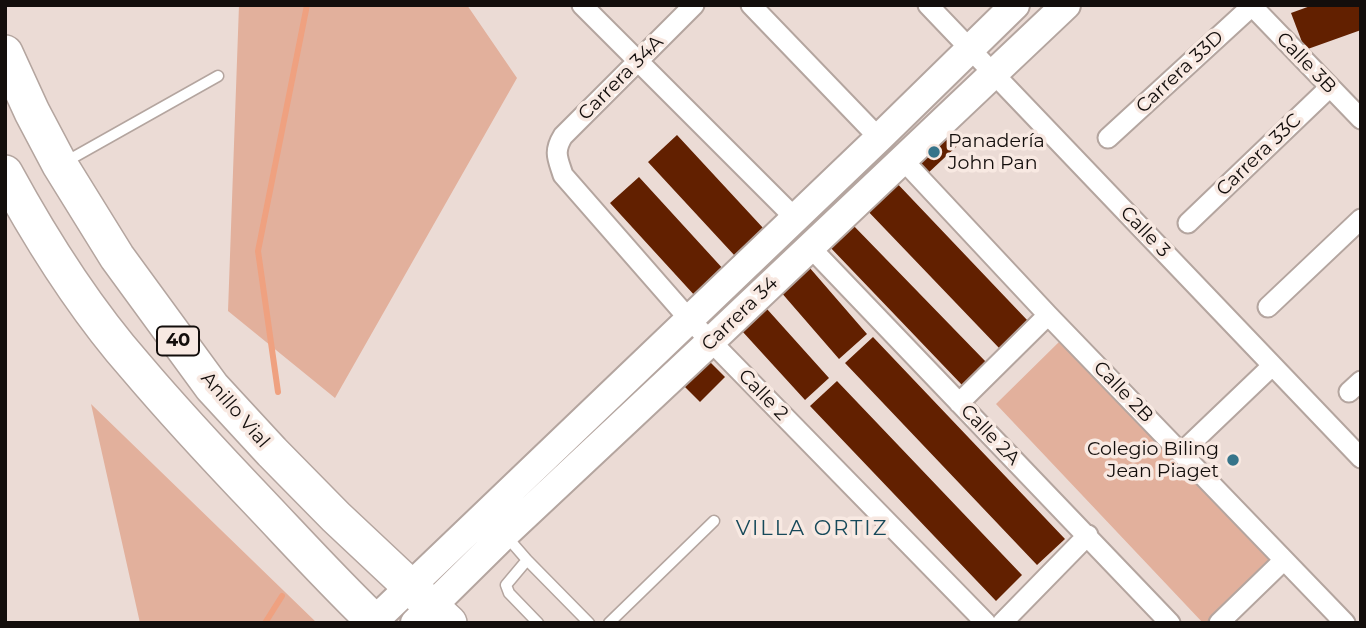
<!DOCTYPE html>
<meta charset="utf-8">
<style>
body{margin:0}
#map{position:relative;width:1366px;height:628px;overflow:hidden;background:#ebdbd5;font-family:Montserrat,sans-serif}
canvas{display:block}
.frame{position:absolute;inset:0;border:7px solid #130e0c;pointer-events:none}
</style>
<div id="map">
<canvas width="1366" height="628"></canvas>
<div class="frame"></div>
</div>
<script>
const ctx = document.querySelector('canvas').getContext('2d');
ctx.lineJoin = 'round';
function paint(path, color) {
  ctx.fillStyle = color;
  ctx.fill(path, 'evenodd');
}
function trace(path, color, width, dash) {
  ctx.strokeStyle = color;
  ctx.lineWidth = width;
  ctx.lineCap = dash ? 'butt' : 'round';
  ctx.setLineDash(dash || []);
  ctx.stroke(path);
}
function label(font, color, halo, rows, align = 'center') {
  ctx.font = font + ' Montserrat,sans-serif';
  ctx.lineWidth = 7;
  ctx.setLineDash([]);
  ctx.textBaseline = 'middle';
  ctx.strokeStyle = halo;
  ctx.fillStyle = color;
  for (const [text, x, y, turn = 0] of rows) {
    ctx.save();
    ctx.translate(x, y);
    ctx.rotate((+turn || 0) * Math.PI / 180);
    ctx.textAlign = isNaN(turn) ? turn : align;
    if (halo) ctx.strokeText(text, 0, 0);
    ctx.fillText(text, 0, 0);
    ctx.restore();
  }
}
paint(new Path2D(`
 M 239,5 L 467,5 L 517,78 L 335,398 L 228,311 Z
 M 1062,339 L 1275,560 L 1209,623 L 1203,623 L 996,404 Z
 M 91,404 L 317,623 L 140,623 Z`), '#e2b09c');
trace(new Path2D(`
 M 278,392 L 258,251 L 307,5
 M 265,623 L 282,596`), '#efa180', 6);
paint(new Path2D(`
 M 1313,5 L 1359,5 L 1361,10 L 1361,30 L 1305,50 L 1291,13 Z
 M 941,130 L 957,146 L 926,175 L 911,159 Z
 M 677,135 L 764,229 L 735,256 L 648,162 Z
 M 639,177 L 725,271 L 696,297 L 610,203 Z
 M 892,178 L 1028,321 L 1000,349 L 863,206 Z
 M 851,223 L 986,362 L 962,385 L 828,245 Z
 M 809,267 L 867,334 L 839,359 L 780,291 Z
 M 767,309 L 829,378 L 805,400 L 742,331 Z
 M 873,337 L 1065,539 L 1037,565 L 845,363 Z
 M 709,361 L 725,377 L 700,402 L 684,386 Z
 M 837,381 L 1022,575 L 996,601 L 810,406 Z`), '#622000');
const lane = new Path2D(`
 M 67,161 L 218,76
 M 507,537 L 527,560 L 589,623
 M 527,560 L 506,585 L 509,593 L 538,623
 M 609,623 L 714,521`);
const street = new Path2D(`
 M 582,5 L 795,218
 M 694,5 L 563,136 C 553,152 558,159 563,175 L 689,319 L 986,623
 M 751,5 L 879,138
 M 928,5 L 1361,458
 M 1252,6 L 1361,119
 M 1108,138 L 1253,5
 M 903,160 L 1048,315 L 1345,623
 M 1188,223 L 1330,87
 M 810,247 L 1170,623
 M 1268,307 L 1361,219
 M 1349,392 L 1361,381
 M 959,403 L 1048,315
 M 1182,452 L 1272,366
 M 1002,623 L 1088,535
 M 1219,623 L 1284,560`);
const secondary = new Path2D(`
 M 372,623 L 879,138 L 1015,5
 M 415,623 L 505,534 L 711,341 L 1066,5`);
const highway = new Path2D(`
 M 5,53 L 32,112 L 60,165 L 117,257 L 212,387 L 272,452 L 336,517 L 449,623
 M 5,173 C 42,241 85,309 136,367 C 175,413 216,457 258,501 C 297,542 335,584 376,623`);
trace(lane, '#b4a59f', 13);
trace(street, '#b4a59f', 23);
trace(secondary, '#b4a59f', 32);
trace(highway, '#b4a59f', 38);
trace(lane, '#fff', 10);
trace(street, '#fff', 19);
trace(secondary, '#fff', 28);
trace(highway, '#fff', 35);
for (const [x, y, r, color] of [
 [934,152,7,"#36748a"],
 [1233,460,7,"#36748a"]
]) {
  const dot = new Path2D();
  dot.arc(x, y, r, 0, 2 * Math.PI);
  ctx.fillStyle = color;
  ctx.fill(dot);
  trace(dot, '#f8e9e2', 2.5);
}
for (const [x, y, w] of [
 [178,341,42]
]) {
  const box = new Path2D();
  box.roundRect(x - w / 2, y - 14.5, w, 29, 5);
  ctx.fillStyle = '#f8e9e2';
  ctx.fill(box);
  trace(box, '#130e0c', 2);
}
label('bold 18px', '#130e0c', null, [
 ["40",178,341]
]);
label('19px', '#130e0c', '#f8e9e2', [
 ["Calle 3B",1306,63,46],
 ["Carrera 33D",1180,72,-43],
 ["Carrera 34A",621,78,-45],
 ["Carrera 33C",1259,155,-44],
 ["Calle 3",1145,232,46],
 ["Carrera 34",740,314,-44],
 ["Calle 2B",1123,392,46],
 ["Calle 2",763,395,46],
 ["Anillo Vial",235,410,49],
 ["Calle 2A",990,435,46]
]);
label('19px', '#130e0c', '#f8e9e2', [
 ["Panadería",948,141],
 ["John Pan",948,163],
 ["Colegio Biling",1219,449,"right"],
 ["Jean Piaget",1219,471,"right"]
], 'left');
ctx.letterSpacing = '2px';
label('21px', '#16495a', '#f8e9e2', [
 ["VILLA ORTIZ",812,529]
]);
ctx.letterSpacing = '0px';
</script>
